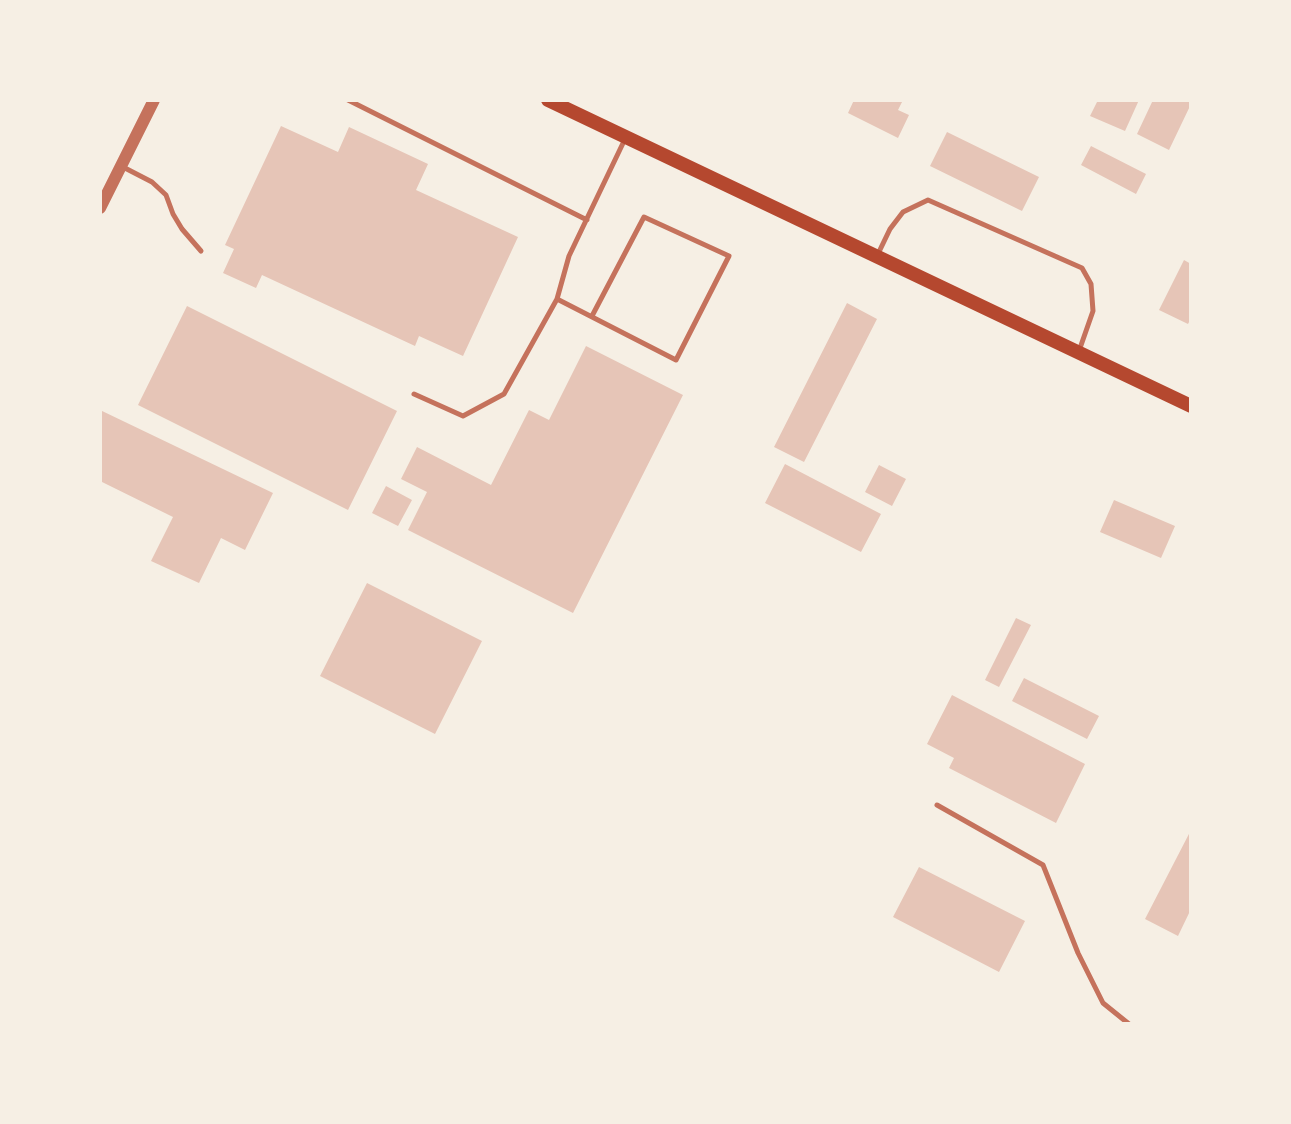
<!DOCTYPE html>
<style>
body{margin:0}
#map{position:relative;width:1291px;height:1124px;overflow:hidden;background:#f6efe4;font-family:Lato,sans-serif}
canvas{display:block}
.frame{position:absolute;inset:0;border:102px solid #f6efe4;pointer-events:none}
</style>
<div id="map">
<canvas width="1291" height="1124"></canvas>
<div class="frame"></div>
</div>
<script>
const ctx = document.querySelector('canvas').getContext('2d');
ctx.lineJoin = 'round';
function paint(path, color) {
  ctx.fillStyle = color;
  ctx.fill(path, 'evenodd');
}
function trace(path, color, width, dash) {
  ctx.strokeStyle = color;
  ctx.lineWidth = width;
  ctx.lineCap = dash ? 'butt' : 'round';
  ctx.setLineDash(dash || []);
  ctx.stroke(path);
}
paint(new Path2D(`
 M 854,100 L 903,100 L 898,110 L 909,115 L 898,138 L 848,113 Z
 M 1098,100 L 1139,100 L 1125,131 L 1090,116 Z
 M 1153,100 L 1191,100 L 1191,104 L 1169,150 L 1137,134 Z
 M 281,126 L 338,152 L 349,127 L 428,164 L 416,190 L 518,237 L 463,356 L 419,336 L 415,346 L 262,275 L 256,288 L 223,273 L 234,249 L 225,245 Z
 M 947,132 L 1039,177 L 1022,211 L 930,166 Z
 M 1091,146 L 1146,174 L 1136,194 L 1081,165 Z
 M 1184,260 L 1191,264 L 1191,318 L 1188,324 L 1159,310 Z
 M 847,303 L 877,319 L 804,462 L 774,447 Z
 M 187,306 L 397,411 L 348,510 L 138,405 Z
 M 586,346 L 683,395 L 573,613 L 408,530 L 427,492 L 401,479 L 417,447 L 491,485 L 529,410 L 549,420 Z
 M 100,410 L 273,493 L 245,550 L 221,538 L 199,583 L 151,561 L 173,517 L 100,481 Z
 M 785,464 L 881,514 L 861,552 L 765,503 Z
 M 879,465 L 906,479 L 892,506 L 865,492 Z
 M 386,486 L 412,500 L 398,526 L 372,513 Z
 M 1114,500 L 1175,526 L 1161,558 L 1100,532 Z
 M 367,583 L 482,641 L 435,734 L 320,676 Z
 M 1016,618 L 1031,625 L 999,687 L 985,680 Z
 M 1024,678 L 1099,716 L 1087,739 L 1012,701 Z
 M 952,695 L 1085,764 L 1056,823 L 949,768 L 954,758 L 927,744 Z
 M 1191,830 L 1191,909 L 1178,936 L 1145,919 Z
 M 919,867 L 1025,921 L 999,972 L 893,917 Z`), '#e6c5b7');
trace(new Path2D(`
 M 348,100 L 587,220
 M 121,166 L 152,182 L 166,195 L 173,214 L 182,229 L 201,251
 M 877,256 L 890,229 L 903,212 L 928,200 L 1082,268 L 1091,284 L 1093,311 L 1079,351
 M 592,316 L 644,217 L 729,256 L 676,360 L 557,299 L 569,256 L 625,139
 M 414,394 L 463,416 L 504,394 L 557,299
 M 937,805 L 1043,865 L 1078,953 L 1103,1003 L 1129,1024`), '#c5725c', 5);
trace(new Path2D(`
 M 100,208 L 154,100`), '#c5725c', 12);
trace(new Path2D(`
 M 548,100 L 1191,406`), '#b5482f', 14);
</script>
